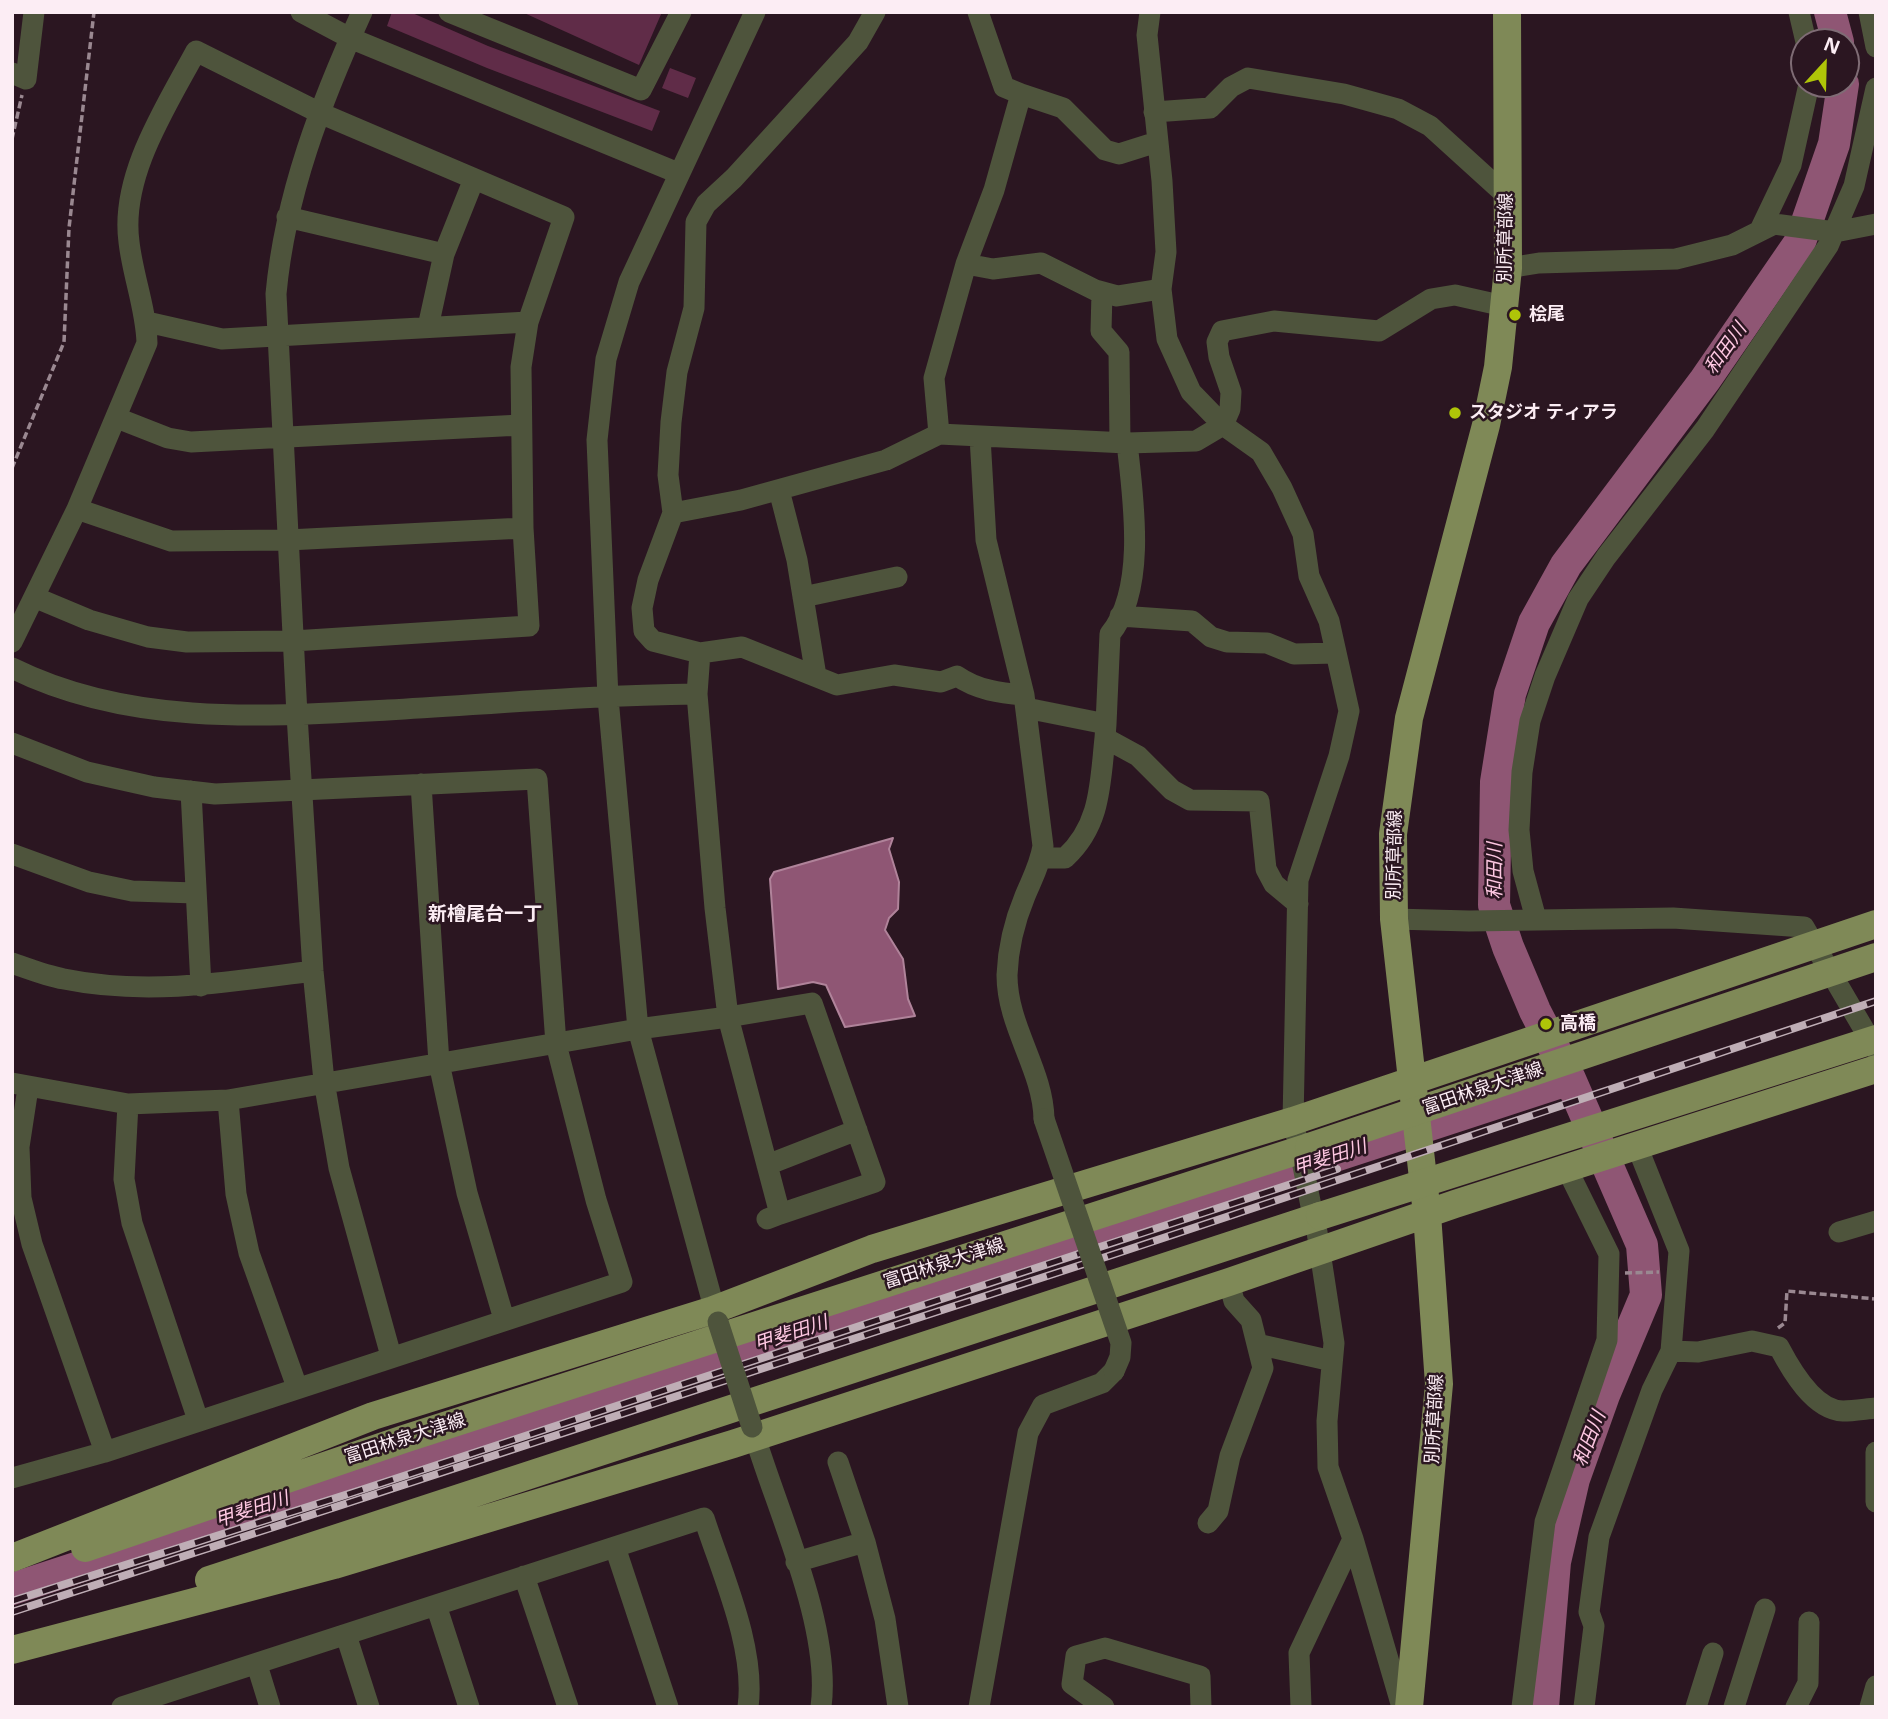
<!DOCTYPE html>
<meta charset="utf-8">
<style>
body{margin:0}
#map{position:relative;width:1888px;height:1719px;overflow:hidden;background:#2b1621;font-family:"Noto Sans",sans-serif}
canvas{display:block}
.frame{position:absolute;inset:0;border:14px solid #fcedf4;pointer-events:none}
.north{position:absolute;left:1790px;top:28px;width:70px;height:70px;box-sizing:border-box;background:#2b1621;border:2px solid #7f6c75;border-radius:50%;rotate:22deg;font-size:19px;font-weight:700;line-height:28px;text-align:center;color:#fcedf4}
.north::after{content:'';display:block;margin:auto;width:24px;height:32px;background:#afc508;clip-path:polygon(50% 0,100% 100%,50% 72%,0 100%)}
</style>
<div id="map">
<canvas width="1888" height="1719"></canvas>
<div class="frame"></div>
<div class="north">N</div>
</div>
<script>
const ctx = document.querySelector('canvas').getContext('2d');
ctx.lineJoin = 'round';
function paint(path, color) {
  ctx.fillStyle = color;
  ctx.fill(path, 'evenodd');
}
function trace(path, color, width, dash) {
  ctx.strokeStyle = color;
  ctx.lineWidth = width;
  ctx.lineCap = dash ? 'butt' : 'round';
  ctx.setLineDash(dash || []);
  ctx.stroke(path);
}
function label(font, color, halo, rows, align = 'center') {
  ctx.font = font + ' "Noto Sans","Noto Sans JP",sans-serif';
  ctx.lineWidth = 5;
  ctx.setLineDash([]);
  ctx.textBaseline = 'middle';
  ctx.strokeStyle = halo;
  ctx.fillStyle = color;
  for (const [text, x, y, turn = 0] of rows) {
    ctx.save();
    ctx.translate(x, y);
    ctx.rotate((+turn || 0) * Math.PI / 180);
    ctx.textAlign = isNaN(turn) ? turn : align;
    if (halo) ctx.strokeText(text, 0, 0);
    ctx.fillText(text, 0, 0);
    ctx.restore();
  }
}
const water = new Path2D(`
 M 893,838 L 889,849 L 899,882 L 898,909 L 889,918 L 885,930 L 903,959 L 908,999 L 915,1016 L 845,1027 L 826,985 L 813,982 L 778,989 L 770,879 L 774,872 Z`);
paint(water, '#8f5674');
trace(water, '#b0839a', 2);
trace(new Path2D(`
 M 1830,12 L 1838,42
 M 12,1589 L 1570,1079
 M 1543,1707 L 1555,1562 L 1574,1479 L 1604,1395 L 1646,1295 L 1642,1245 L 1570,1079 L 1535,1011 L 1508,947 L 1494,905 L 1496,782 L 1510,694 L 1534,623 L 1566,565 L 1705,380 L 1800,242 L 1834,144 L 1843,84`), '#8f5674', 32);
paint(new Path2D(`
 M 392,12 L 410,12 L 488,46 L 660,111 L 652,131 L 487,68 L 387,26 Z
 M 522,12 L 662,12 L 639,65 Z
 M 670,68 L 696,78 L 688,98 L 662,88 Z`), '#602c48');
trace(new Path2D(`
 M 12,139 L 22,95
 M 12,468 L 64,342 L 69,228 L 94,12
 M 1625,1273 L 1659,1272
 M 1778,1328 L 1785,1323 L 1787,1291 L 1876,1299`), '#9a8891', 3.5, [7, 3.5]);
trace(new Path2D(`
 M 301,12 L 350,38 L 678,173
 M 362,12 C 321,102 285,195 276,294 L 297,715 L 313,971 L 324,1081 L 339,1168 L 391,1356
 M 449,12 L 641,90 L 681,12
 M 1150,12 L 1147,35 L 1162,181 L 1166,252 L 1161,289 L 1167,339 L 1191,392 L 1223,425 L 1261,452 L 1282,488 L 1303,534 L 1309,576 L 1329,621 L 1349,711 L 1339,756 L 1298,880 L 1293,1121 L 1296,1135
 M 1799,12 L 1806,42
 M 1869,12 L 1876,47
 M 12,73 L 26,79 L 34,12
 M 1021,94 L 1063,108 L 1105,150 L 1119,154 L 1157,142
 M 1154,112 L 1210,108 L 1231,87 L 1248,78 L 1344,94 L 1398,109 L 1430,126 L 1506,195
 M 287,217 L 444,254
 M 1760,230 L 1791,165 L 1809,84
 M 966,264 L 993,269 L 1041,263 L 1095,290 L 1117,296 L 1161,289
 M 1508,268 L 1539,263 L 1676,259 L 1732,245 L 1774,224 L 1835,232 L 1876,224
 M 1102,292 L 1101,331 L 1119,352 L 1120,443
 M 147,322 L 222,339 L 528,322
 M 428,327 L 444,254 L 474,179
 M 117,418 L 168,438 L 191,442 L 521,425
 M 939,434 L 934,378 L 966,264 L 994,190 L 1021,94 L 1004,87 L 978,12
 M 980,437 L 986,540 L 1024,695 L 1043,846 C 1040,865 1032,879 1025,896 C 1015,920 1008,949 1007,975 C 1007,1027 1043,1069 1044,1119
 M 779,490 L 797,560 L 816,676
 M 77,509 L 171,541 L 288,540 L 523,528
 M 673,513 L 741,500 L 886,460 L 939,434 L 1127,443 L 1196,441 L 1223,425 L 1230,409 L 1231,392 L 1219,357 L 1217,342 L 1222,331 L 1274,321 L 1379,331 L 1431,299 L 1455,295 L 1504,306
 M 803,597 L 897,577
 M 1120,616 L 1192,621 L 1211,637 L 1227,642 L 1267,643 L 1294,654 L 1336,653
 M 12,642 L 77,509 L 147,343 C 146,308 133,277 129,242 C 120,176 166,107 196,51 L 320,113 L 564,217 L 528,322 L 521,367 L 523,528 L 529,626 L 293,641 L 187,642 L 148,637 L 89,620 L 34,597
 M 700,653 L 742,647 L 837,685 L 894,675 L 941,682 L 957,676 C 977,690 1000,693 1024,695
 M 12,668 C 129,726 262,717 388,710 C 491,704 594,695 697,694
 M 1026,708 L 1106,724 L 1105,738 L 1138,756 L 1172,790 L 1190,800 L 1259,801 L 1266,869 L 1274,884 L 1298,904
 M 1106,724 L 1110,634 C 1147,589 1133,497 1127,443
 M 12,743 L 87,772 L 154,787 L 215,794 L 537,779 L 556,1044 L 596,1200 L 622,1282 L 105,1452 L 12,1478
 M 421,784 L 439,1063 L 467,1193 L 504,1319
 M 191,791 L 201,986
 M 12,854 L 89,882 L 132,891 L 196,893
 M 1041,858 L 1065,858 C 1101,825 1100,784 1105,738
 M 1394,919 L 1469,921 L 1673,918 L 1804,927 L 1876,1050
 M 1536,919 L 1523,871 L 1519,830 L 1522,772 L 1530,721 L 1545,676 L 1578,599 L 1606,557 L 1705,429 L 1828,246 L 1854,186 L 1876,88
 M 12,963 C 29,969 47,976 64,979 C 147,996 230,982 313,971
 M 12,1083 L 128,1104 L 228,1100 L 638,1029 L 728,1017 L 715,908 L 697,694 L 700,653 L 653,641 L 644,631 L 642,608 L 648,580 L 673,513 L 668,475 L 671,422 L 677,372 L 694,308 L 696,222 L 706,204 L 734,178 L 858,42 L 875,12
 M 28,1088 L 19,1147 L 21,1198 L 32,1244 L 105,1452
 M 228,1100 L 236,1194 L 249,1253 L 297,1387
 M 128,1104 L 124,1179 L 132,1223 L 198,1420
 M 1302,1161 L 1311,1206
 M 767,1165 L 857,1130
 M 767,1219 L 780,1214 L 875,1182 L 812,1003 L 728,1017 L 780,1214
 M 1317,1232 L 1334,1343 L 1327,1421 L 1328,1467 L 1353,1539 L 1402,1707
 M 1839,1232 L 1876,1221
 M 718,1322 L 638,1029 L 608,698 L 597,440 L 606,359 L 629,282 L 755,12
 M 1257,1344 L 1332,1361
 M 1671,1351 L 1698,1352 L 1752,1341 L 1779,1347 C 1791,1370 1814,1410 1843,1411 C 1853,1411 1865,1409 1876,1408
 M 752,1427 C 775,1507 832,1625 821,1707
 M 1876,1452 L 1876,1502
 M 838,1462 L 865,1542 L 885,1619 L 898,1707
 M 1208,1523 L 1218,1511 L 1230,1456 L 1263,1368 L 1251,1320 L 1234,1301 L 1229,1282
 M 615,1547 L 668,1707
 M 796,1562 L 865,1542
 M 524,1576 L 568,1707
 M 436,1605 L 469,1707
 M 346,1635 L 369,1707
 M 257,1665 L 270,1707
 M 122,1707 L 704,1518 C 722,1574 756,1648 748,1707
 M 979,1707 L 1028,1433 L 1043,1405 L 1102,1383 L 1114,1371
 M 1104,1707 L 1072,1684 L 1076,1656 L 1105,1648 L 1200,1676 L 1201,1707
 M 1301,1707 L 1299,1653 L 1353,1539
 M 1522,1707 L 1545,1522 L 1607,1340 L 1609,1254 L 1567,1169
 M 1584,1707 L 1594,1626 L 1589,1612 L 1599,1537 L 1652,1390 L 1671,1351 L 1679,1251 L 1637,1146
 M 1696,1707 L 1713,1653
 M 1734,1707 L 1765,1609
 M 1796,1707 L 1808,1683 L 1809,1622
 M 1870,1707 L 1876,1686`), '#4e543c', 21);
trace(new Path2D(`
 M 85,1548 L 404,1439 L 1309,1147
 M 12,1558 L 373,1416 L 713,1310 L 872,1249 L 1293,1121 L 1876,924
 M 209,1580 L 1320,1216
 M 12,1650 L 334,1565 L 733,1444 L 1229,1282 L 1455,1204 L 1876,1069
 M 1409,1707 L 1439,1384 L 1427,1214 L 1394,919 L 1393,834 L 1409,718 L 1486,425 L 1498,367 L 1508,268 L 1507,12`), '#7f8957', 28);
const rail = new Path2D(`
 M 12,1601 L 364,1489 L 1337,1169
 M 12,1612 L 1124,1251 L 1876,1001`);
trace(rail, '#bfaeb6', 8);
trace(rail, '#2b1621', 5, [16]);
trace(new Path2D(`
 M 1044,1119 L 1121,1343 L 1120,1357 L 1114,1371
 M 718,1322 L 752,1427`), '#4e543c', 21);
trace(new Path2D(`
 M 1309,1147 L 1876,957
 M 1320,1216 L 1876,1039`), '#7f8957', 28);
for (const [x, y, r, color] of [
 [1515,315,7,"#afc508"],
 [1455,413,7,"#afc508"],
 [1546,1024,7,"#afc508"]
]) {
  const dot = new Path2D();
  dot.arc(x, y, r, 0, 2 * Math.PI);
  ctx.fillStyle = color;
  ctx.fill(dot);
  trace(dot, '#2b1621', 2.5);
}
label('18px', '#fcedf4', '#2b1621', [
 ["別所草部線",1506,238,-89],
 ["別所草部線",1395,855,-89],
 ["富田林泉大津線",1483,1089,-19],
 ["富田林泉大津線",944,1264,-18],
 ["別所草部線",1435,1419,-87],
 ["富田林泉大津線",405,1439,-18]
]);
label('bold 18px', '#fcedf4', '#2b1621', [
 ["桧尾",1529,315],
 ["スタジオ ティアラ",1469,413],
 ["高橋",1560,1024]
], 'left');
label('italic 19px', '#fec8e2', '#2b1621', [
 ["和田川",1726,349,-55],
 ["和田川",1496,871,-90],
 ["甲斐田川",1330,1158,-18],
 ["甲斐田川",791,1334,-18],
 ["和田川",1590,1439,-69],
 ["甲斐田川",252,1510,-18]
]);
label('bold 19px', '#fcedf4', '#2b1621', [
 ["新檜尾台一丁",485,915]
]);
</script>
